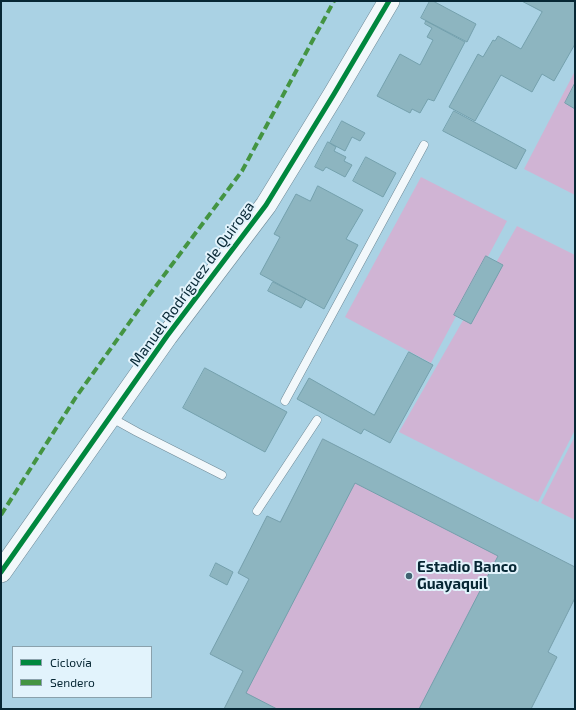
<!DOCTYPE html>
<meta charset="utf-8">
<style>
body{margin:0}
#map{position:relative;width:576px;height:710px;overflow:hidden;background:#aad2e4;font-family:"Exo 2",sans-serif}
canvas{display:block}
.frame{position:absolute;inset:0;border:2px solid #072734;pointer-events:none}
.legend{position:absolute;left:12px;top:646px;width:140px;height:52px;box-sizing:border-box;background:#e2f3fc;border:1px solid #8aa1ac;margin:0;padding:5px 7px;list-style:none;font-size:12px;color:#072734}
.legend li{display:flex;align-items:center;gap:8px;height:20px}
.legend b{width:20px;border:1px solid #8aa1ac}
</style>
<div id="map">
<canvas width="576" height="710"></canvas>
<div class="frame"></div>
<ul class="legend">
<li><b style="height:5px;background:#00873e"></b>Ciclovía</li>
<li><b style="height:5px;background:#449442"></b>Sendero</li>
</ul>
</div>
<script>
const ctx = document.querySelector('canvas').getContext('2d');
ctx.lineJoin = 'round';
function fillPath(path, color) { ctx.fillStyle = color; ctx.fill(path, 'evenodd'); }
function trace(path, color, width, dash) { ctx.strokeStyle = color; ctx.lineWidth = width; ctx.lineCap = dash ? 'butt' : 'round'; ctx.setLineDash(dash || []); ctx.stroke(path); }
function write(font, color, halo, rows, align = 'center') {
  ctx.font = font + ' "Exo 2",sans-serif'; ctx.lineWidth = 4; ctx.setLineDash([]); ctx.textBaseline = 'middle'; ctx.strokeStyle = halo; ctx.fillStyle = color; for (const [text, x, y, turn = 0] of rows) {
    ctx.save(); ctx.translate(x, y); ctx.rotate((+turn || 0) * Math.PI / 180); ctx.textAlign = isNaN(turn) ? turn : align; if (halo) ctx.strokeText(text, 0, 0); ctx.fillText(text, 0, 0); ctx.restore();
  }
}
const green = new Path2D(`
 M575,71V195L524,169Z
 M421,177L507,221L431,363L345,317Z
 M517,226L575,255V430L538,502L399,432Z
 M575,436V520L541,503Z
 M323,439L575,567V598L548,652L557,657L531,709H224L243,671L210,654L249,579L238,573L267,516L280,522Z`);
const building = new Path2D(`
 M430,1H433L476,24L467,42L421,18Z
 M522,1H575V44L554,81L542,74L532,92L501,75L475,121L449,107L478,54L483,57L493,40L495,41L498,36L521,49L542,12Z
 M426,21L465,42L434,101L428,99L420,113L412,109L410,113L377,96L400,54L420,65L433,40L427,37L432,28L425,24Z
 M575,83V109L565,103Z
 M454,111L526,150L516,169L443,131Z
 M342,121L365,133L360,141L352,137L345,151L330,143Z
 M328,142L336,147L334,151L346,157L344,161L352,165L345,177L326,167L323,171L315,167Z
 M366,157L396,173L383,197L353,181Z
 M318,186L363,210L346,239L358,245L324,309L260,274L280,237L274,234L296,194L310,201Z
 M486,256L503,265L471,324L454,315Z
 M273,282L306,299L301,308L268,291Z
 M409,352L433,365L390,443L364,429L361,434L297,399L309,378L374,415Z
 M205,368L287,412L265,452L183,408Z
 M323,439L575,567V598L548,652L557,657L531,709H419L498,556L355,483L246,693L277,709H224L243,671L210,654L249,579L238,573L267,516L280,522Z
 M216,563L233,572L227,585L210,576Z`);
const service = new Path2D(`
 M285,401L424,145
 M110,417L137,432L222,475
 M257,511L317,420`);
const tertiary = new Path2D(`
 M1,572L167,336L266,205L334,94L389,1`);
const quiet = new Path2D(`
 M1,515L76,397L147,298L242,171L334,1`);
const cycleway = new Path2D(`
 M1,572L167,336L266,205L334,94L389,1`);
const markers = [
 [409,576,4,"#406372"]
];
const streetNames = [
 ["Manuel Rodríguez de Quiroga",192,284,-54]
];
const poiNames = [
 ["Estadio Banco",417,567],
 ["Guayaquil",417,584]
];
fillPath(green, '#d0b4d4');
fillPath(building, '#8db5c0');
trace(building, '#74a0ac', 1);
trace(service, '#6e8996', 9);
trace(tertiary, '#6e8996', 22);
trace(service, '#f2f8fb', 8);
trace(tertiary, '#f2f8fb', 21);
trace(quiet, '#449442', 4, [8, 4]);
trace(cycleway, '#00873e', 5);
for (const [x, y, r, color] of markers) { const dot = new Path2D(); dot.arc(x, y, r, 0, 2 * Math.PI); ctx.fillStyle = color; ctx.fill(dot); trace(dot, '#e2f3fc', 1.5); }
write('15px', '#072734', '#e2f3fc', streetNames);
write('bold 15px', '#072734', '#e2f3fc', poiNames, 'left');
</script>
